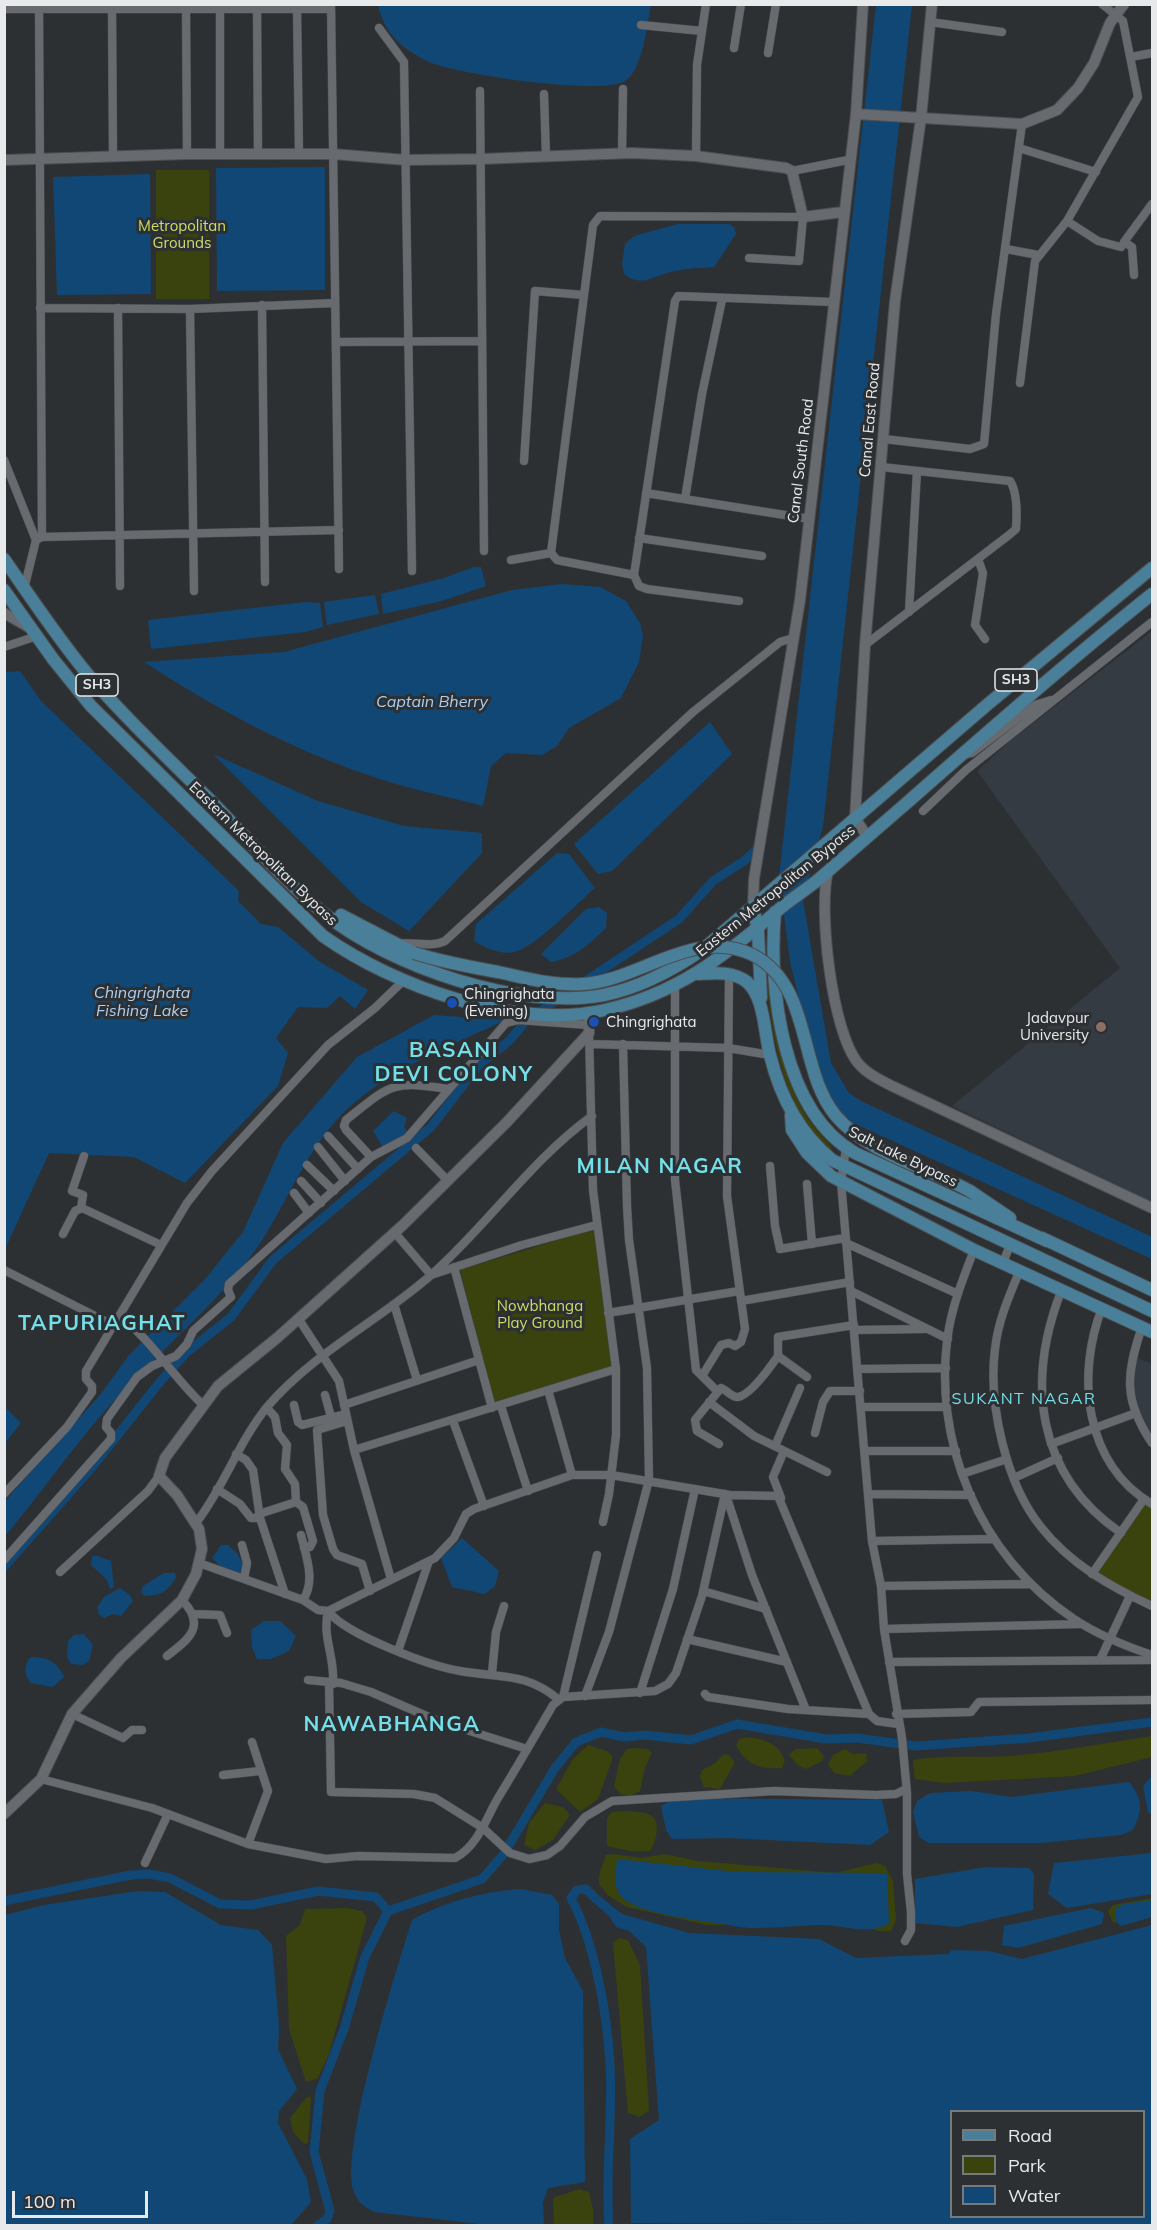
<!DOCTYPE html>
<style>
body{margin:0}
#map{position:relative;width:1157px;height:2230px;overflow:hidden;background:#2d3033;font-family:Mulish,sans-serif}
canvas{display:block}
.frame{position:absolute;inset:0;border:6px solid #e7e9eb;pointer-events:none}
.legend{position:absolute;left:950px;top:2110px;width:195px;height:108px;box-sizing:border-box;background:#2d3033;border:2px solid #777a7d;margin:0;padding:8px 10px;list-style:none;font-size:18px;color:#e7e9eb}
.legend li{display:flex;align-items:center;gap:12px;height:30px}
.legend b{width:30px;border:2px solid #777a7d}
.scale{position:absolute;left:12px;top:2191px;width:136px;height:27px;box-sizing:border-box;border:3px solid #e7e9eb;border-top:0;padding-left:8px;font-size:18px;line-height:21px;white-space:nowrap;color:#e7e9eb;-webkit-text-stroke:4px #2d3033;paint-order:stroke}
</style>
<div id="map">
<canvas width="1157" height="2230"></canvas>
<div class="frame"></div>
<ul class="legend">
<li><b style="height:8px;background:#497f99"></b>Road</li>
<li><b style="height:16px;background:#3a420d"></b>Park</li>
<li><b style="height:16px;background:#114775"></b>Water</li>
</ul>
<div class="scale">100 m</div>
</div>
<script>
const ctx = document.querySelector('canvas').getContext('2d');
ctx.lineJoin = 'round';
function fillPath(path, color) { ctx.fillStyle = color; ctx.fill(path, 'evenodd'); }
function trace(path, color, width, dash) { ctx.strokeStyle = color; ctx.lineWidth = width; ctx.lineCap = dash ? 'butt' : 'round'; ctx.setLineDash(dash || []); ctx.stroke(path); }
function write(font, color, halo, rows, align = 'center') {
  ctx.font = font + ' Mulish,sans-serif'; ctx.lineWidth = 6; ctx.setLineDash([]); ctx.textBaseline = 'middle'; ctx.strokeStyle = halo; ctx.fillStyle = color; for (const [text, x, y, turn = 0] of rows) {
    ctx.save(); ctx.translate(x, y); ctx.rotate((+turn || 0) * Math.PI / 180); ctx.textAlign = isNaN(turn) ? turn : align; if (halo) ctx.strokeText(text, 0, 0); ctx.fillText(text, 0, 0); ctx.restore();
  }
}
const built = new Path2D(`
 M1152,631V1202L952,1106L1120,968L977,771L1010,741Z
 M1135,1357L1152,1364V1436L1139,1410L1134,1388L1132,1373Z`);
const green = new Path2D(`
 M156,170H209V299H156Z
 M766,981H770C777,1023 780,1069 801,1107C809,1122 821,1135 832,1148L830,1150C782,1106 774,1042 766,981Z
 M594,1229L614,1365L495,1405L460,1270Z
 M1146,1503L1152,1507V1602L1097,1574Z
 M1152,1736V1757L1075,1776L945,1783L915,1779L913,1760C945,1754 977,1758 1010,1756C1058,1752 1105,1743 1152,1736Z
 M748,1737C766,1740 777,1742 785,1760L782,1768C762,1770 744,1764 736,1745L739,1739Z
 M588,1745L607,1751L613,1757L598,1799L580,1812L556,1789L573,1759Z
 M635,1748L647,1749L652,1753L645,1767L640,1791L630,1796L620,1794L614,1786L620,1759L627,1749Z
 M817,1748L824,1756L822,1761L806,1769L798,1765L789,1755L795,1749Z
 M845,1749L853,1754L866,1753L867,1761L850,1776L834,1773L828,1764L833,1755Z
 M724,1754L729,1755L735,1762L720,1789L704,1787L700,1777L702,1770L714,1764Z
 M545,1803L563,1807L570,1815L553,1840L535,1850L524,1845L529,1823Z
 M628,1811C634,1812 643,1812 648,1814C663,1819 656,1842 650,1851H630L607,1846V1818L612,1812Z
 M615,1854L641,1858L665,1854L698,1861L835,1873L876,1863L885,1866L893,1881L896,1920L891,1931H880L838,1923L707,1925L627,1907L609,1896L599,1884V1875L606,1855Z
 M1152,1898V1914L1113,1923L1108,1911L1113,1905Z
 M347,1908L362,1911L367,1918L329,2054L318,2078L306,2082L289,2029L286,1936L300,1925L305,1909Z
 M619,1938L628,1940L640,1965L649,2110L640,2117L628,2113L613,1943Z
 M311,2096L308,2143L304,2144L293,2132L290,2118L306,2098Z
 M579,2189L589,2192L593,2210V2225H554L553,2198Z`);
const water = new Path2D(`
 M378,5H651C647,24 643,70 625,81C601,96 454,74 427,61C400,47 385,34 378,5Z
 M876,5H912L823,826L803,900L831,1063L849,1093L861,1101L1152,1237V1259L853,1123L832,1102L812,1054L790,961L779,877Z
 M325,167V290L217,291L216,168Z
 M150,174L151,294L57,295L53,177Z
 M678,224H729L734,227L736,234L714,267C700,268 685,268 671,272C653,276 642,288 624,274L622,263L625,244L634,236Z
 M474,567H481L486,586L442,601L383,614L381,594L444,578Z
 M561,584L600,587L626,601L640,623L643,635L639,662L621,698L569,728L557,746L542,755L506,753L491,766L483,806C445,796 405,788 368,775C288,748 215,708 144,662L284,652L512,590Z
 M375,595L379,614L327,625L324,602Z
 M306,602L320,603L323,627L305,632L151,649L148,620Z
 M20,671L41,701L239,891L238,901L261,924L278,927L320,962L368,990L355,1009L340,996L327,1008L298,1007L276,1038L288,1053L278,1086L185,1183L134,1157L49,1153L5,1249L4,672Z
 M710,722L732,754L612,871L598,874L574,844Z
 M213,754L318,801L404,826L482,833V853L409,931L361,902Z
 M557,853L569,854L595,888C576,904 536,947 514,952C500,955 486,948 474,941L476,924Z
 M599,907L607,913L606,928C589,944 575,958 551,962L541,954L586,909Z
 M434,1015L505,1020C454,1045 397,1066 354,1103C303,1146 286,1213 245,1264C203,1317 149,1361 104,1412C69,1452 39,1496 5,1536V1501L100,1395L129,1355L206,1278L243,1232L283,1143L357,1057Z
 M394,1111L407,1118L404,1127L409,1134L382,1146L373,1131Z
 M5,1407L21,1423L5,1443Z
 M462,1538L499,1571L495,1586L485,1594L452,1587L441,1558Z
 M221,1545H228L237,1553L245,1568L239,1573L220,1566L212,1558Z
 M92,1556H98L111,1561L114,1587L110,1589L106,1579L91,1565Z
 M164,1573H175L176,1577C168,1592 161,1595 144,1596L141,1592L143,1586Z
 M120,1588L130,1595L133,1601L121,1616L113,1614L104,1618L99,1614L97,1608L104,1597Z
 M264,1621H280L296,1636L289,1651L271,1659H257L252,1647L251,1630Z
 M84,1634L93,1645L89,1661L83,1665L71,1664L67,1657L68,1641L74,1635Z
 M31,1657C47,1657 58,1662 64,1677L53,1687L31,1683C24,1675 23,1665 31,1657Z
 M1152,1776V1814L1148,1812L1143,1786Z
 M1129,1782C1143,1799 1143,1810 1133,1830L1121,1835L1041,1843H929L919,1837L913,1812L917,1801L930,1793L971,1791L1012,1797Z
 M676,1798L882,1800L889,1832L870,1845L727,1838L672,1839L666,1830L661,1806Z
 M1152,1853V1894L1067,1908L1048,1894L1054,1863Z
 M617,1859L737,1872L887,1873L889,1923C871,1936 843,1925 822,1925C799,1925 754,1931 734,1926C710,1921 634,1915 620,1895C613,1885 616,1871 617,1859Z
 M986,1867L1029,1868L1034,1874L1033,1910L956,1927L915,1923V1879Z
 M521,1889L552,1895L559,1904V1930L565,1958L583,1991L585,2182L548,2188L543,2203L544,2225H489L374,2212C363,2206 357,2202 353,2189C341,2145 396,1971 412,1920C443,1902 485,1891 521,1889Z
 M138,1891L165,1892L221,1925L258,1930L272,1945L279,2026L278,2049L297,2089L279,2111L278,2123L307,2179L311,2202L291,2225H5V1915L44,1905Z
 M597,1894L622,1914L689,1933L819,1939L856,1958L948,1954L952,1950L989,1951L1022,1959L1152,1925V2225L631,2223L630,2139L659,2120L646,1947L629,1931L616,1927L609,1916L588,1898ZM952,2112H1144V2216H952Z
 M1152,1900V1917L1121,1926L1115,1920L1116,1908L1124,1904Z
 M1091,1908L1104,1913L1102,1924L1018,1948L1002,1945L1004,1926Z`);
const canal = new Path2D(`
 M566,994L679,919L713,881L744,861L759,847
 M4,1567L94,1465L159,1383L186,1353L231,1317L273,1260L431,1127L478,1066L509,1041L525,1022L554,1002
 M593,1896L586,1889L577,1890L571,1898C595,1944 607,2012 610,2064C613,2117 605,2172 609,2226
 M4,1901L131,1875L149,1874L170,1878L220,1904L251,1905L318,1891L376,1897L388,1911L482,1879L503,1855L555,1768L576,1742L601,1732L624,1737L645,1735L691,1740L737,1724L826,1739L857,1738L916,1746L1029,1738L1152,1722
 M317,2226L327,2219L330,2211L314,2152L320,2091L344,2029L365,1957L388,1911`);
const street = new Path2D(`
 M39,4L42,537
 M257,4L258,154
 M331,4L339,569
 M186,6L187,154
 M297,6L299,154
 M112,7L113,156
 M4,9H331
 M930,22L1002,32
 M641,25L702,31
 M379,28L404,62L412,571
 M734,48L741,4
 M768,53L776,4
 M1131,57L1152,53
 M480,91L484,551
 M544,94L546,157
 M1019,148L1096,172
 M220,154V4
 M622,154L623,89
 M696,156L697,65L706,4
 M792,171L848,160
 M1067,221L1098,241L1121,247
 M1006,249L1038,255
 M1134,275L1132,247L1124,242L1152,204
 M262,305L265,582
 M40,308L190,309L335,303
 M118,308L120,586
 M190,309L194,591
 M336,342L482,341
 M1020,383L1035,261L1067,221L1138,97L1123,21L1102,4
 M884,439L970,449L984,444L996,314L1022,124
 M4,460L36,540L24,589
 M524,461L535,291L584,295
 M646,493L810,519
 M685,499L702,394L722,300
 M639,538L762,556
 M36,540L42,537L339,530
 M978,559L983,573L975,625L985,639
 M511,560L551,553
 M634,575L557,560L551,553L593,225L600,216L803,217L799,261L749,258
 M739,601L647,589L639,586L634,575L675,301L678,296L833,302
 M909,612L917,471
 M865,645L1009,535L1016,529C1017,515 1018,493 1010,481L881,467
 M4,647L37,636
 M967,754L972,753L1035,705L1051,700
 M923,811L966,770L1152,622
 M396,944C412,941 431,948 445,941L693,712L780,642L793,638
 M675,987V1180L696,1370L717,1391
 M589,1033L593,1190L616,1369V1435L609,1494L603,1522
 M590,1044L728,1048L770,1055
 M328,1136L358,1169
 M318,1147L345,1181
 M416,1148L448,1181
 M846,1148L841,1182L872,1541L881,1586L884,1629L902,1738L907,1793V1874L911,1912V1930L905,1941
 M371,1157L346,1130L344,1126L346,1120C390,1085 391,1080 448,1089
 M307,1165L334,1191
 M770,1166L775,1226L780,1249L845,1238
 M301,1181L321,1203
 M807,1184L812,1244
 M294,1193L309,1213
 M81,1208L83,1195L72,1191L84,1156
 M395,1233L431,1275L522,1245L596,1225
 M63,1234L75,1211L82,1208L161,1245
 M846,1243L958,1294
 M974,1250C964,1276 954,1301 949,1328C930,1440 980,1557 1074,1619C1098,1635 1125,1646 1152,1655
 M1003,1263L1010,1245
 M454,1267L492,1408
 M4,1270L113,1325
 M1020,1270C1009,1296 998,1321 995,1349C988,1404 1006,1484 1041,1527C1070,1564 1111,1587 1152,1606
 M1062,1289C1026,1380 1035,1474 1121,1533
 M851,1291L948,1339
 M741,1301L850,1282
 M394,1304L417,1380
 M1102,1308C1076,1375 1084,1464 1152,1504
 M608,1313L739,1291
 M120,1316C153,1342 173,1377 203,1405
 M298,1318L339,1381L354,1450L391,1579
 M1142,1327C1126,1374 1123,1400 1152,1443
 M854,1330L924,1329
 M858,1369L946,1368
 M702,1376L721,1345L729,1343L735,1346L741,1342L745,1329L727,1196L729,975
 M807,1377L778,1356V1337L854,1325
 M548,1390L572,1475
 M325,1395L331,1417
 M709,1402L754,1436L827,1472
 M294,1405L298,1422L302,1425L346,1414
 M344,1405L479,1360
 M501,1406L528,1491
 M862,1407H947
 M267,1408L275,1417L278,1433L287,1445L285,1469L295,1484L296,1502L303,1507L313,1541L310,1547L304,1548
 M347,1421L317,1430L323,1515L333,1549L337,1555L362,1564L370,1591
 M453,1421L484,1506
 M815,1433L823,1402L830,1391H860
 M719,1444L697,1431L695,1420L721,1388C727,1390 732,1398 738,1397C751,1395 771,1366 778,1356
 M1051,1444L1136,1413
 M775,1446L800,1388
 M354,1450L616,1369
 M866,1451H956
 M236,1454L246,1460L253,1470L260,1518L285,1594
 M962,1474L1007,1459
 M1014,1478L1058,1458
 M217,1489L240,1504L251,1518H260
 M4,1494L67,1427L92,1392V1386L86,1379V1371L187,1203L212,1171L328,1045L375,1008L402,982
 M868,1494L971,1495
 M726,1495L752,1575L806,1710
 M781,1498L773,1477L784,1451
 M259,1514L296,1502
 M196,1523C224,1487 238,1443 267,1407C312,1354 377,1322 430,1276C486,1227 531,1160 592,1116
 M301,1535C306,1556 316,1581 303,1600
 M872,1541L993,1539
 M242,1545L247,1563L244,1579
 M4,1560L111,1439V1433L106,1427L107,1419L137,1377L152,1366L176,1356L187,1344L193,1331L231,1297L228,1290L229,1284L371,1157L407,1138L506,1023L518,1020L589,1025
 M199,1563L303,1600L318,1610L328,1611L435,1558L454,1538L466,1514L474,1509L572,1475H611L730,1495L778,1496L869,1714
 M60,1572L148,1491L159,1476
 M1092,1574L1144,1499
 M881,1586L1031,1584
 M703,1591L766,1609
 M328,1611C346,1635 430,1666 460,1671C499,1678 527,1672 559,1700
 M328,1611C322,1639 335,1655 333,1684
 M193,1614L220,1615L227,1633
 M884,1629L1080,1624
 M687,1639L787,1662
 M398,1651L429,1561
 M167,1656C189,1639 207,1626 182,1600
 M1100,1660L1130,1596
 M889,1662L1152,1660
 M492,1673L496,1632L504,1606
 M308,1680L341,1683L371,1692L438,1721L527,1749
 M329,1683L331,1792L414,1794L435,1798L483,1828L510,1853L529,1859L547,1855L560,1846L585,1817L612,1801L774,1791L876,1795L896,1794L906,1789
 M640,1693L673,1589L695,1489
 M705,1694L708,1697L788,1709L869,1714L877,1721L898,1724
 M585,1696L609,1632L649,1480L647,1368L629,1240L627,1206L623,1044
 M563,1697L597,1555
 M72,1714L123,1738L132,1730H142
 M896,1714L971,1712L979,1702L1152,1700
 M223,1775L260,1771
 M41,1779L152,1808L248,1844L326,1859L358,1856L455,1858C478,1846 486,1818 498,1798C517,1767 535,1736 553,1705L563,1697L655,1691L668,1684L676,1673L702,1596L725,1494
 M248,1844L268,1791L252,1742
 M145,1863L168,1814`);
const secondary = new Path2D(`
 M856,114L1022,124L1057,110L1078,88L1094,63L1110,23L1124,4
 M4,160L187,154H333L406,160L481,159L632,153L696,156L786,168L792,171L803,217L843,212
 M4,613L32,629
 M867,836L855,818L865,645L895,301L921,118L932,4
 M828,871C818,910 832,1032 858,1063C866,1073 880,1080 892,1086L1152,1208
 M753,907L754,879L800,600L856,114L863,4
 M4,1814L41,1779L72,1714L121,1658L182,1600L196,1574L202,1549L199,1529L177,1495L159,1476L165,1458L218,1386L277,1338L403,1225L507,1122L589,1033L588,1013`);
const primary = new Path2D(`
 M4,559C32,599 58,639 90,677C126,719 167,757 207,797C246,836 283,881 326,915C392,967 520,1011 604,995C638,988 673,970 702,950L988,704L1152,568
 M4,590L53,659L91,706L323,936C395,987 517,1030 605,1010C676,994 722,958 776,912C789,900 805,891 819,879C847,855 874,831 902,807C984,735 1067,662 1152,594
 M753,907L758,930L761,998
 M775,912C768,988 782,1111 855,1153L1047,1241
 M341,915L414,953
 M698,974C714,973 733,971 747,982C765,998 764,1033 770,1055C780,1096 799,1133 832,1160L1152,1311
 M791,1115L792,1130L807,1153L831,1176L974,1250L1152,1332
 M970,1191L1010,1218
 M1042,1238L1152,1290`);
const primaryBridge = new Path2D(`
 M414,953C442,962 470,967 498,972C526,978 554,986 583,984C639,981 695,926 753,955C813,986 797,1069 836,1116C868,1154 927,1167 970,1191`);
const markers = [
 [452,1003,6,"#1a4fb4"],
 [594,1022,6,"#1a4fb4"],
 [1101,1027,6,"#8d6e63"]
];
const shields = [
 [1016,680,42],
 [97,685,42]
];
const shieldNames = [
 ["SH3",1016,680],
 ["SH3",97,685]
];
const parkNames = [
 ["Metropolitan",182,226],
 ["Grounds",182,243],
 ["Nowbhanga",540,1306],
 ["Play Ground",540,1323]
];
const streetNames = [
 ["Canal East Road",870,420,-85],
 ["Canal South Road",801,461,-83],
 ["Eastern Metropolitan Bypass",263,854,44],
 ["Eastern Metropolitan Bypass",776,891,-39],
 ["Salt Lake Bypass",903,1157,26]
];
const poiNames = [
 ["Chingrighata",464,994],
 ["(Evening)",464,1011],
 ["Jadavpur",1089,1018,"right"],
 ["University",1089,1035,"right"],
 ["Chingrighata",606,1022]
];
const waterNames = [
 ["Captain Bherry",432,702],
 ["Chingrighata",142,993],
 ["Fishing Lake",142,1011]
];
const neighbourhoodNames = [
 ["SUKANT NAGAR",1024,1399]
];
const districtNames = [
 ["BASANI",454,1051],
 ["DEVI COLONY",454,1075],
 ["MILAN NAGAR",660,1167],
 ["TAPURIAGHAT",102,1324],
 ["NAWABHANGA",392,1725]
];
fillPath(built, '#343b42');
fillPath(green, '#3a420d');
fillPath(water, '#114775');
trace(canal, '#114775', 9);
trace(street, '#4c4e51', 9);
trace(secondary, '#4c4e51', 12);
trace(primary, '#4c4e51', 14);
trace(street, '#676a6e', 8);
trace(secondary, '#676a6e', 10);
trace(primary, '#497f99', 12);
trace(primaryBridge, '#4c4e51', 14, []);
trace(primaryBridge, '#497f99', 12);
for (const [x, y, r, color] of markers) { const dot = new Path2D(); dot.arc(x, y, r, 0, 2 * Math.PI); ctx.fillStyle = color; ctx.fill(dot); trace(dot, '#2d3033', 2); }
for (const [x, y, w] of shields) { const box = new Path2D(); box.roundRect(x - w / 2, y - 11, w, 22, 4.5); ctx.fillStyle = '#2d3033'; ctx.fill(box); trace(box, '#e7e9eb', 1.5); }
write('bold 14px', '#e7e9eb', null, shieldNames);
write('15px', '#cbde64', '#2d3033', parkNames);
write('15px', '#e7e9eb', '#2d3033', streetNames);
write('15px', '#e7e9eb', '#2d3033', poiNames, 'left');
write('italic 16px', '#adcef0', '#2d3033', waterNames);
ctx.letterSpacing = '1.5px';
write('16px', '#74dfe8', '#2d3033', neighbourhoodNames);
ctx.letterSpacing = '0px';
ctx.letterSpacing = '1.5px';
write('bold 21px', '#74dfe8', '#2d3033', districtNames);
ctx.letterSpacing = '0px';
</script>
